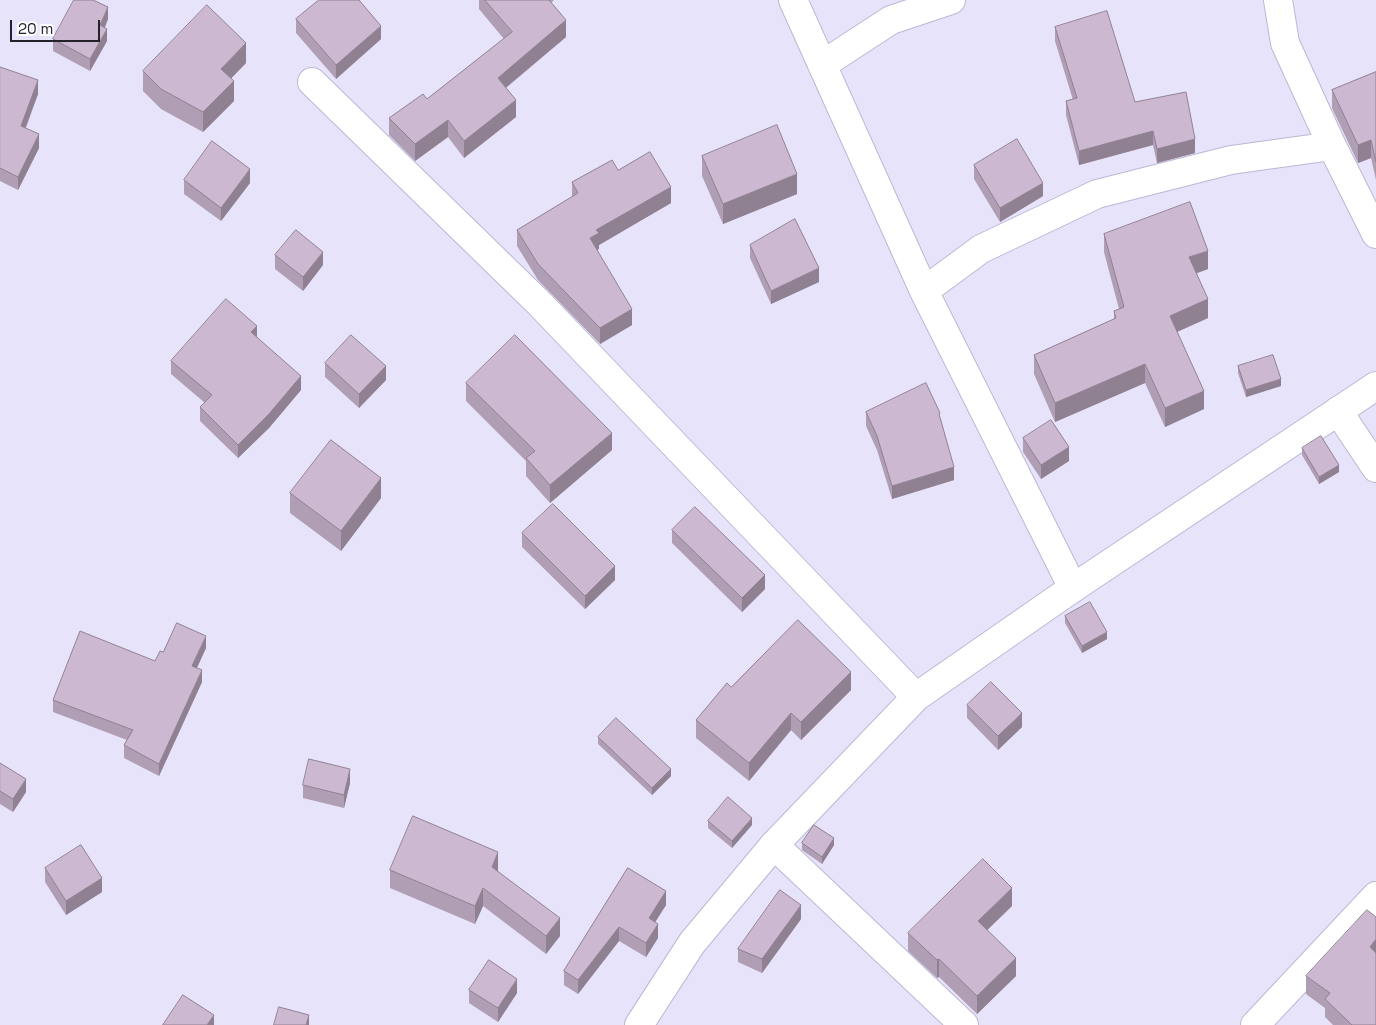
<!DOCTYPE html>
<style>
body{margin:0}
#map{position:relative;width:1376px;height:1025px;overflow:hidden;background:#e6e3fb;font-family:"Space Grotesk",sans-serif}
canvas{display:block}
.scale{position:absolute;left:10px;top:20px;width:90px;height:22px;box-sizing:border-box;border:2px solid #22212c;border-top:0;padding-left:6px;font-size:15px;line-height:18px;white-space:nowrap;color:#22212c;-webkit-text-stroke:4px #fff;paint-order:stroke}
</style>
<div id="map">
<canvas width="1376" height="1025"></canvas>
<div class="scale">20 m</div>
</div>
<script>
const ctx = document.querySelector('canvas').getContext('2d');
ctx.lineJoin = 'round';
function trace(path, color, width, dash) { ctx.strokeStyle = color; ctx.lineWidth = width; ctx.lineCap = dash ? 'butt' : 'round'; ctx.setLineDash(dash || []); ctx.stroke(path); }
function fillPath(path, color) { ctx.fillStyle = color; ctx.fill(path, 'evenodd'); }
const minor = new Path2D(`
 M793,0L924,291L1073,588
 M1278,0L1285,43L1332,146L1376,234
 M822,65L891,20L951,0
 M312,82L540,304L916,697
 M924,291L981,249L1097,194L1231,160L1332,146
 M1338,411L1376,468
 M774,845L964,1025
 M1255,1025L1376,896`);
const tertiary = new Path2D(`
 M639,1025L692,943L774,845L916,697L1073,588L1376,386`);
const wall = new Path2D(`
 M479,0H554L551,3L566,37L506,88L516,117L464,158L448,137L415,161L389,135V118L427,99L504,39L479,9Z
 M108,19L105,28L107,41L90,71L53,51V39Z
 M296,19L381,39L336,79L296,33Z
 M1055,27L1135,102L1195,153L1157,163L1153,145L1079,165L1066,115V101L1073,100L1055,41Z
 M246,63L231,78L234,101L203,132L161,109L143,91V71Z
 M0,67L38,94L26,128L39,148L18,190L0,181Z
 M1376,72V180L1371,158L1358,163L1332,108V90Z
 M702,156L797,194L723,224L702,176Z
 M974,165L1043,196L1000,222L974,179Z
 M618,170L671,203L599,245V249L597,250L632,325L600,344L538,280L517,246V230L572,197V182Z
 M184,180L250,183L221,221L184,194Z
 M1104,234L1208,269L1197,273L1208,318L1177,332L1204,409L1165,427L1145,383L1055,422L1034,374V355L1114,319V311L1119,309L1104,252Z
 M750,245L819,282L771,304L750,258Z
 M275,255L323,265L303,291L275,269Z
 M257,337L301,390L269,428L238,458L200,421V407L205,403L171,374V361Z
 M325,363L386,380L359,408L325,377Z
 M1238,366L1281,386L1246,397L1238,373Z
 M466,383L612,450L550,503L526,476V461L466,401Z
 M866,412L940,419L954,480L892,499L877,450L866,426Z
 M1023,438L1069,461L1041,479L1023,452Z
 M1302,448L1339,472L1319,484L1302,455Z
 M290,493L381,498L341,551L290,513Z
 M672,530L765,589L742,612L672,543Z
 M522,533L615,580L585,609L522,547Z
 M1065,616L1107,639L1082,653L1065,623Z
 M206,648L197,668L202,682L159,776L124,758V745L127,740L53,712V700L155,661L163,652Z
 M731,687L851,690L801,740L791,730L749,781L696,738V720Z
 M967,705L1022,727L998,750L967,718Z
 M598,737L671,776L652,795L598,744Z
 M0,763L26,792L13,812L0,804Z
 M350,783L344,808L303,798V785Z
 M708,821L752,825L732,848L708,828Z
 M802,843L834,845L822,864L802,850Z
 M45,868L102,892L66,915L45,882Z
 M628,868L666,905L655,922L658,938L646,957L619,941L578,994L564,985V971Z
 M390,870H498V871L560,936L546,954L483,906L475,924L390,888Z
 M1012,906L987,930L1016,976L977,1014L939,977L937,978L908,951V933Z
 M801,919L762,973L738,962V949Z
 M1306,976L1376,1025H1333L1325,1017V1008L1306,994Z
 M469,990L517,993L498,1022L469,1003Z`);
const shadedWall = new Path2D(`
 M108,7V19L100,37V25Z
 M566,20V37L498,94V78Z
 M381,26V39L336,79V65Z
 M107,29V41L90,71V59Z
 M246,43V63L221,89V69Z
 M38,80V94L21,139V126Z
 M234,81V101L203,132V112Z
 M516,100V117L464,158V141Z
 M448,120V137L415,161V144Z
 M1153,131V145L1079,165V151Z
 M39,134V148L18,190V177Z
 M1195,139V153L1157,163V149Z
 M1371,140V158L1358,163V145Z
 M250,169V183L221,221V208Z
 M797,174V194L723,224V204Z
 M1043,183V196L1000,222V208Z
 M671,187V203L599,245V249L590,254V238L596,230Z
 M1208,251V269L1189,276V257Z
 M323,252V265L303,291V277Z
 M819,268V282L771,304V291Z
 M1208,299V318L1170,335V316Z
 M632,309V325L600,344V328Z
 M257,326V339L251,332Z
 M1145,364V383L1055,422V403Z
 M386,366V380L359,408V394Z
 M301,376V390L269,428L238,458V445Z
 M1281,379V386L1246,397V390Z
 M1204,391V409L1165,427V408Z
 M612,433V450L550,503V485Z
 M1069,447V461L1041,479V465Z
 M1339,465V472L1319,484V477Z
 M954,467V480L892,499V486Z
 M381,478V498L341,551V531Z
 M615,566V580L585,609V596Z
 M765,575V589L742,612V598Z
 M1107,632V639L1082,653V646Z
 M206,636V648L192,678V666Z
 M202,670V682L159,776V764Z
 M851,672V690L801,740V722Z
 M791,713V730L749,781V763Z
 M1022,713V727L998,750V736Z
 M350,769V783L344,808V795Z
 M671,769V776L652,795V788Z
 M26,779V792L13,812V799Z
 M752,818V825L732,848V841Z
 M834,838V845L822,864V857Z
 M498,852V870L492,885V867Z
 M102,878V892L66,915V901Z
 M483,888V906L475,924V906Z
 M1012,888V906L978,939V921Z
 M666,891V905L649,932V918Z
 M801,905V919L762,973V959Z
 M560,918V936L546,954V936Z
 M658,924V938L646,957V943Z
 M619,927V941L578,994V980Z
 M1376,939V957L1370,947Z
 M1016,958V976L977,1014V996Z
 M939,959V977L937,978V960Z
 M517,979V993L498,1022V1008Z
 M214,1015V1025H207Z
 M309,1015V1025H306Z`);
const building = new Path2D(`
 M74,0H93L108,7L100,25L107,29L90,59L53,39Z
 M319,0H359L381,26L336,65L296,19Z
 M485,0H549L566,20L498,78L516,100L464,141L448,120L415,144L389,118L423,94L427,99L512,32Z
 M207,5L246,43L221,69L234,81L203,112L161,89L143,71Z
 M1107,11L1135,102L1186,92L1195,139L1157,149L1153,131L1079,151L1066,101L1077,98L1055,27Z
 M0,67L38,80L21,126L39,134L18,177L0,168Z
 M1376,72V162L1371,140L1358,145L1332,90Z
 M777,125L797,174L723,204L702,156Z
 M1017,139L1043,183L1000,208L974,165Z
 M212,141L250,169L221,208L184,180Z
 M650,152L671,187L596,230L599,233L590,238L632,309L600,328L538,264L517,230L578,193L572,182L612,160L618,170Z
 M1190,202L1208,251L1189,257L1208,299L1170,316L1204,391L1165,408L1145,364L1055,403L1034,355L1116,318L1114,311L1124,307L1104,234Z
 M795,219L819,268L771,291L750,245Z
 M296,230L323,252L303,277L275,255Z
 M226,299L257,326L251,332L301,376L269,414L238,445L200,407L212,395L171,361Z
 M351,335L386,366L359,394L325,363Z
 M515,335L612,433L550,485L526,458L535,451L466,383Z
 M1273,355L1281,379L1246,390L1238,366Z
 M926,383L940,413L939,414L954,467L892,486L877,436L866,412Z
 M1051,420L1069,447L1041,465L1023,438Z
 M1321,436L1339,465L1319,477L1302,448Z
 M331,440L381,478L341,531L290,493Z
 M553,504L615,566L585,596L522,533Z
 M695,507L765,575L742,598L672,530Z
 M1090,602L1107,632L1082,646L1065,616Z
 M798,620L851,672L801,722L791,713L749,763L696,720L727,683L731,687Z
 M177,623L206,636L192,666L202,670L159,764L124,745L133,730L53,700L80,631L155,661L160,651L163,652Z
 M991,682L1022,713L998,736L967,705Z
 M616,718L671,769L652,788L598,737Z
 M309,759L350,769L344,795L303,785Z
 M0,763L26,779L13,799L0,791Z
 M728,797L752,818L732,841L708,821Z
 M413,816L498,852L492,867L560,918L546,936L483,888L475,906L390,870Z
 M814,825L834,838L822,857L802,843Z
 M81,845L102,878L66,901L45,868Z
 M983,859L1012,888L978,921L1016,958L977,996L939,959L937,960L908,933Z
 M628,868L666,891L649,918L658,924L646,943L619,927L578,980L564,971Z
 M780,890L801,905L762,959L738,949Z
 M1367,910L1376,917V939L1370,947L1376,953V1025H1352L1325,999L1330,993L1306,976Z
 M489,960L517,979L498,1008L469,990Z
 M183,995L214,1015L207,1025H163Z
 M279,1007L309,1015L306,1025H274Z`);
trace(minor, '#bbb8d5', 30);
trace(tertiary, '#bbb8d5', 30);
trace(minor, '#fff', 28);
trace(tertiary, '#fff', 28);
fillPath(wall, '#b09eb4');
fillPath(shadedWall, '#908192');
fillPath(building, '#cdb8d1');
trace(building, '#908192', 1);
</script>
